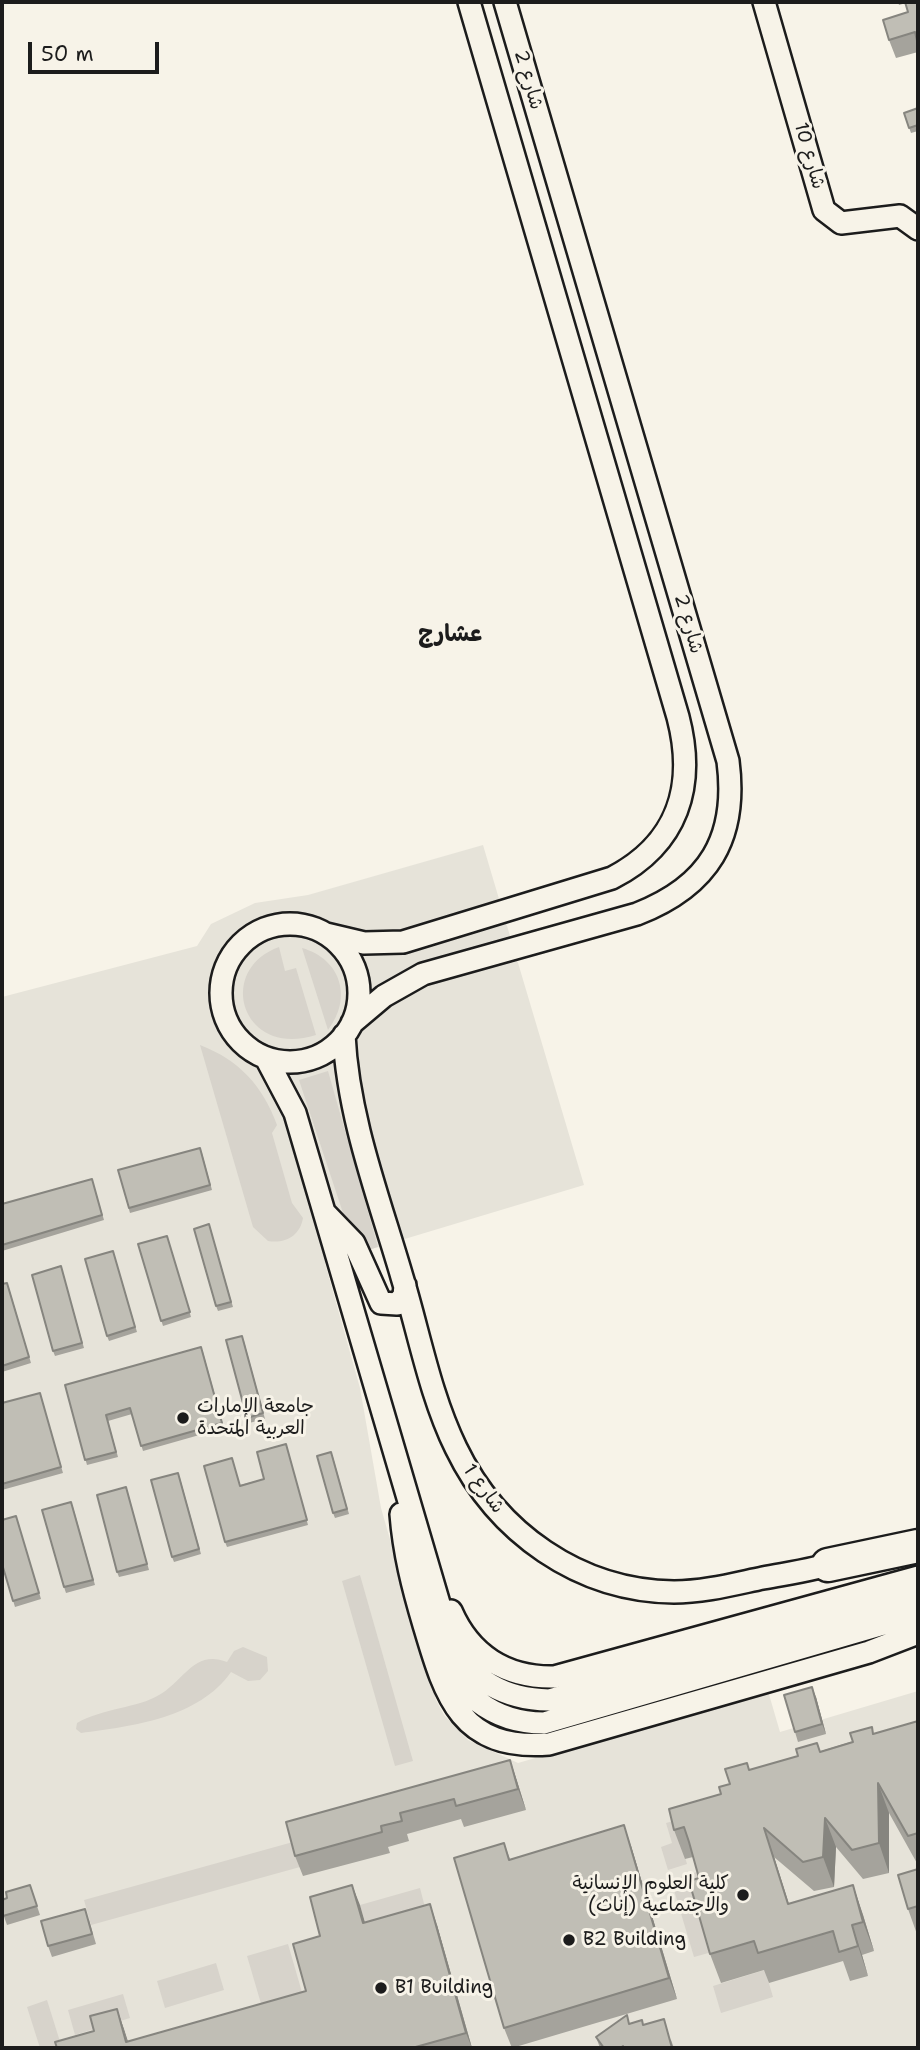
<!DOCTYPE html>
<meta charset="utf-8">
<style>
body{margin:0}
#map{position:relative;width:920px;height:2050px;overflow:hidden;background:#f7f3e8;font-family:"Shantell Sans",sans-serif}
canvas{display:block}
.frame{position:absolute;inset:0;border:4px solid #1c1c1c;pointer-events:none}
.scale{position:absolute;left:28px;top:42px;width:131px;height:32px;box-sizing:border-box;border:4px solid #1c1c1c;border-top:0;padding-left:9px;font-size:21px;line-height:24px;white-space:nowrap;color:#1c1c1c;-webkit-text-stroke:5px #f7f3e8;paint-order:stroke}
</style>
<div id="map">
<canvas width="920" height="2050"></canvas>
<div class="frame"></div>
<div class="scale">50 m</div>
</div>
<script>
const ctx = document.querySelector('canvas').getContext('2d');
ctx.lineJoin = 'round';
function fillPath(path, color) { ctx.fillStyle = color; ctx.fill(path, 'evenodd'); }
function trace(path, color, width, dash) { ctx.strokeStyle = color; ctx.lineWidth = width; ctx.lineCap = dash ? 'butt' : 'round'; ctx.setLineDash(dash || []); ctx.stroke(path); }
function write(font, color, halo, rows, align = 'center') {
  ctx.font = font + ' "Shantell Sans","Playpen Sans Arabic",sans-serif'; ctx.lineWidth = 6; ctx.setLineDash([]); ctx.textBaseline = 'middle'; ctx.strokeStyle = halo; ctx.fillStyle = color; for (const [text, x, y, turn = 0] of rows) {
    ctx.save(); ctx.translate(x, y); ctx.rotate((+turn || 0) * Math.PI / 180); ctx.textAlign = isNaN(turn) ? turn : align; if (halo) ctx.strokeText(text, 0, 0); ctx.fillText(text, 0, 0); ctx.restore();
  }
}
const built = new Path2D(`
 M483,845L584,1185L325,1263L360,1388L381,1508L436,1700L444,1715L468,1740L518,1763L768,1691L780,1732L918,1691V2048H2V997L197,946L211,924L255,903L308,895Z`);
const green = new Path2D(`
 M279,947L285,971L296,968L316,1035C242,1059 215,970 279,947Z
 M302,948C341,959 353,998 328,1030Z
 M200,1045C239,1060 263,1086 277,1125L272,1133L292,1203L303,1218C300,1236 285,1244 268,1241L253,1227Z
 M328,1071L378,1247L368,1250C363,1233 351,1228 343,1213L299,1080Z
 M360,1575L413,1761L395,1766L342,1581Z
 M243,1647L267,1657L268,1671L260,1680L248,1681L231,1672C199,1718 133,1726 81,1733L76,1729L77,1723C103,1708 138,1708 159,1695C184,1681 194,1649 227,1662L234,1651Z
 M709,1811L679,1838L687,1864L668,1870L661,1847L672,1843L666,1823Z
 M293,1842L300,1867L91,1925L84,1900Z
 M700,1871L712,1952L694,1957L671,1880Z
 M420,1888L430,1927L371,1944L360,1905Z
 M288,1944L308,2013L267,2024L247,1956Z
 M216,1963L224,1990L165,2008L157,1981Z
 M765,1970L773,1997L721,2013L713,1986Z
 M123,1994L130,2018L75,2035L68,2010Z
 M47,2000L62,2048H40L27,2007Z`);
const minor = new Path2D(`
 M764,2L824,210L841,223L900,216L918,229
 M221 993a69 69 0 1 1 138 0a69 69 0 1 1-138 0Z
 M326,934L364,943L403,942L612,878C678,844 696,786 678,717L469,2
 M352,1023L384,996L423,974L637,914C709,886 738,838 728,761L505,2
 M344,1035C348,1118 379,1198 402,1277C419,1333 430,1395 456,1448C497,1533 579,1591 674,1592C704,1592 734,1584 763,1578C789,1573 815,1570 840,1561
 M266,1058L295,1113L450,1641C472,1681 504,1699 549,1700L918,1597
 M325,1213L354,1243L381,1303L397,1304L404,1296L405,1285
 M401,1514C404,1553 413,1588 424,1625C445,1696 460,1751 549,1744L869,1652L918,1633
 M451,1611C470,1655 506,1678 554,1677L918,1577
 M440,1643C453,1692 493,1723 544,1723L918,1614`);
const highway = new Path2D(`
 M828,1565L918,1546`);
const wall = new Path2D(`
 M898,2H918V52L896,58L889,40L908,12L906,3L899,5Z
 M918,108V131L911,133L904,113Z
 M202,1153L212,1190L130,1213L118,1170Z
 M92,1179L104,1220L2,1251V1204Z
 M211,1230L233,1307L218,1311L216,1306Z
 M167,1236L191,1317L163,1326L138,1244Z
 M113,1251L137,1332L109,1341L107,1336Z
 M61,1266L84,1348L55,1356L53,1351Z
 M2,1284L9,1288L31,1363L2,1372Z
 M244,1341L265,1419L249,1423L247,1418Z
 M203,1352L224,1428L143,1451L132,1414L108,1421L118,1457L87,1465L65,1385Z
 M41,1398L63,1473L2,1490V1403Z
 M286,1444L308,1525L227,1547L225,1542L240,1485L264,1479Z
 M333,1457L349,1514L335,1518L333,1513Z
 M180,1478L201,1554L174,1562L172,1557Z
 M128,1493L149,1570L119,1577L117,1572Z
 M73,1507L95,1585L66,1593L64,1587Z
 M16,1516L41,1599L15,1607L2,1564Z
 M816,1697L826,1734L798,1742L795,1732Z
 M918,1721V1865L889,1813V1873L863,1879L836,1847L834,1887L814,1891L774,1857L789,1904L853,1885L863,1915L874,1951L862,1955L868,1976L850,1981L843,1961L769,1983L764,1970L721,1983L710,1954L699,1878L693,1857L685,1859L674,1830L721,1794L730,1784L749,1770L798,1756L821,1751Z
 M510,1760L517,1781L526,1810L464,1827L461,1819L407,1834L409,1841L388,1847L390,1853L303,1876L295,1856Z
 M504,1843L510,1859L631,1846L677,1999L512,2048L504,2028Z
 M918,1869V1937L908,1909Z
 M30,1885L40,1915L7,1925L2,1911Z
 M352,1885L365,1923L437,1925L472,2048H57L94,2031L117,2009L128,2042L306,1991L320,1936Z
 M89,1920L96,1944L52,1957L48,1946Z
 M630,2024L643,2025L671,2040L674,2048H600L596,2037Z`);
const shadedWall = new Path2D(`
 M812,1687L816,1697L826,1734L822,1724Z
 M510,1760L517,1781L526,1810L518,1789Z
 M878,1783L889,1813V1873L879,1843Z
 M825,1818L836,1847L834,1887L823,1857Z
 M624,1825L631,1846L677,1999L669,1978Z
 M764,1828L774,1857L798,1934L788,1904Z
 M352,1885L360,1905L371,1944L363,1923Z
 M853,1885L863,1915L874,1951L863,1922Z
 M430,1904L437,1925L472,2048L466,2033Z
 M852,1925L862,1955L868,1976L858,1946Z
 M117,2009L124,2029L130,2048H129Z`);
const building = new Path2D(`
 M905,2H918V45L915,32L889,40L883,20L908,12Z
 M918,108V125L909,128L904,113Z
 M200,1148L210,1185L129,1208L118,1170Z
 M92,1179L102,1215L2,1245V1204Z
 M209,1224L231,1302L216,1306L194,1229Z
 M167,1236L190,1312L161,1321L138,1244Z
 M113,1251L135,1327L107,1336L85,1259Z
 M61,1266L82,1343L53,1351L32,1275Z
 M7,1283L29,1357L2,1366V1284Z
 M242,1336L263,1413L247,1418L226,1340Z
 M201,1347L222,1423L141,1446L130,1408L106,1415L116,1452L85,1460L65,1385Z
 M40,1393L61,1467L2,1484V1403Z
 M286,1444L307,1520L225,1542L204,1466L232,1458L240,1486L264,1479L257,1452Z
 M331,1452L347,1509L333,1513L317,1456Z
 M178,1473L199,1549L172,1557L151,1480Z
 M126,1487L147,1564L117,1572L97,1495Z
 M71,1502L93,1580L64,1587L42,1510Z
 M16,1516L39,1593L13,1601L2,1564V1520Z
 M812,1687L822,1724L795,1732L784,1695Z
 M918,1721V1833L908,1836L878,1783L879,1843L852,1850L825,1818L823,1857L803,1862L764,1828L788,1904L853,1885L863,1922L852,1925L858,1946L839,1952L833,1931L758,1953L754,1941L710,1954L689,1881L699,1878L689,1842L684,1827L674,1830L669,1809L721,1794L719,1787L730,1784L725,1769L747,1763L749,1770L798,1756L796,1749L817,1743L820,1752L853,1742L850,1733L872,1727L873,1734Z
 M510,1760L518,1789L456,1806L454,1799L400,1813L402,1821L381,1826L382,1832L295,1856L286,1822Z
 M624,1825L669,1978L504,2028L454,1858L504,1843L509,1860Z
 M918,1869V1906L908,1909L898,1875Z
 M30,1885L37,1906L3,1916L2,1911V1900L7,1898L6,1892Z
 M352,1885L363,1923L430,1904L466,2033L412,2048H57L55,2042L94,2031L90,2016L117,2009L126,2042L306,1991L293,1944L320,1936L310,1897Z
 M85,1909L92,1934L48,1946L41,1921Z
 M627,2015L629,2024L642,2020L643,2025L664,2019L672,2048H623V2046L620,2048H604L596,2037Z`);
const markers = [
 [183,1418,7,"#1c1c1c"],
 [743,1895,7,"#1c1c1c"],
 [569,1940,7,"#1c1c1c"],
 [381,1988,7,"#1c1c1c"]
];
const streetNames = [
 ["شارع 2",528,80,74],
 ["شارع 10",809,156,74],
 ["شارع 2",688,624,74],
 ["شارع 1",483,1489,54]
];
const poiNames = [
 ["جامعة الإمارات",197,1407],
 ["العربية المتحدة",197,1429],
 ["كلية العلوم الإنسانية",729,1884,"right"],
 ["والاجتماعية (إناث)",729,1906,"right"],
 ["B2 Building",583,1940],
 ["B1 Building",395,1988]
];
const quarterNames = [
 ["عشارج",450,635]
];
fillPath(built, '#e6e3d9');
fillPath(green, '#d7d3cb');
trace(minor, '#1c1c1c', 26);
trace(highway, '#1c1c1c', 37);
trace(minor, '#f7f3e8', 21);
trace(highway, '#f7f3e8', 32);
fillPath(wall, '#a5a39c');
fillPath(shadedWall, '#86857f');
fillPath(building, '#c0beb5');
trace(building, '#86857f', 2);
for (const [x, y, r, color] of markers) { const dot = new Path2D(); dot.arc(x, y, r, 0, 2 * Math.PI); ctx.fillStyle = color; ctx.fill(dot); trace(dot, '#f7f3e8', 2.5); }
write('19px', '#1c1c1c', '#f7f3e8', streetNames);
write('19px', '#1c1c1c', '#f7f3e8', poiNames, 'left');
write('bold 23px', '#1c1c1c', '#f7f3e8', quarterNames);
</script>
